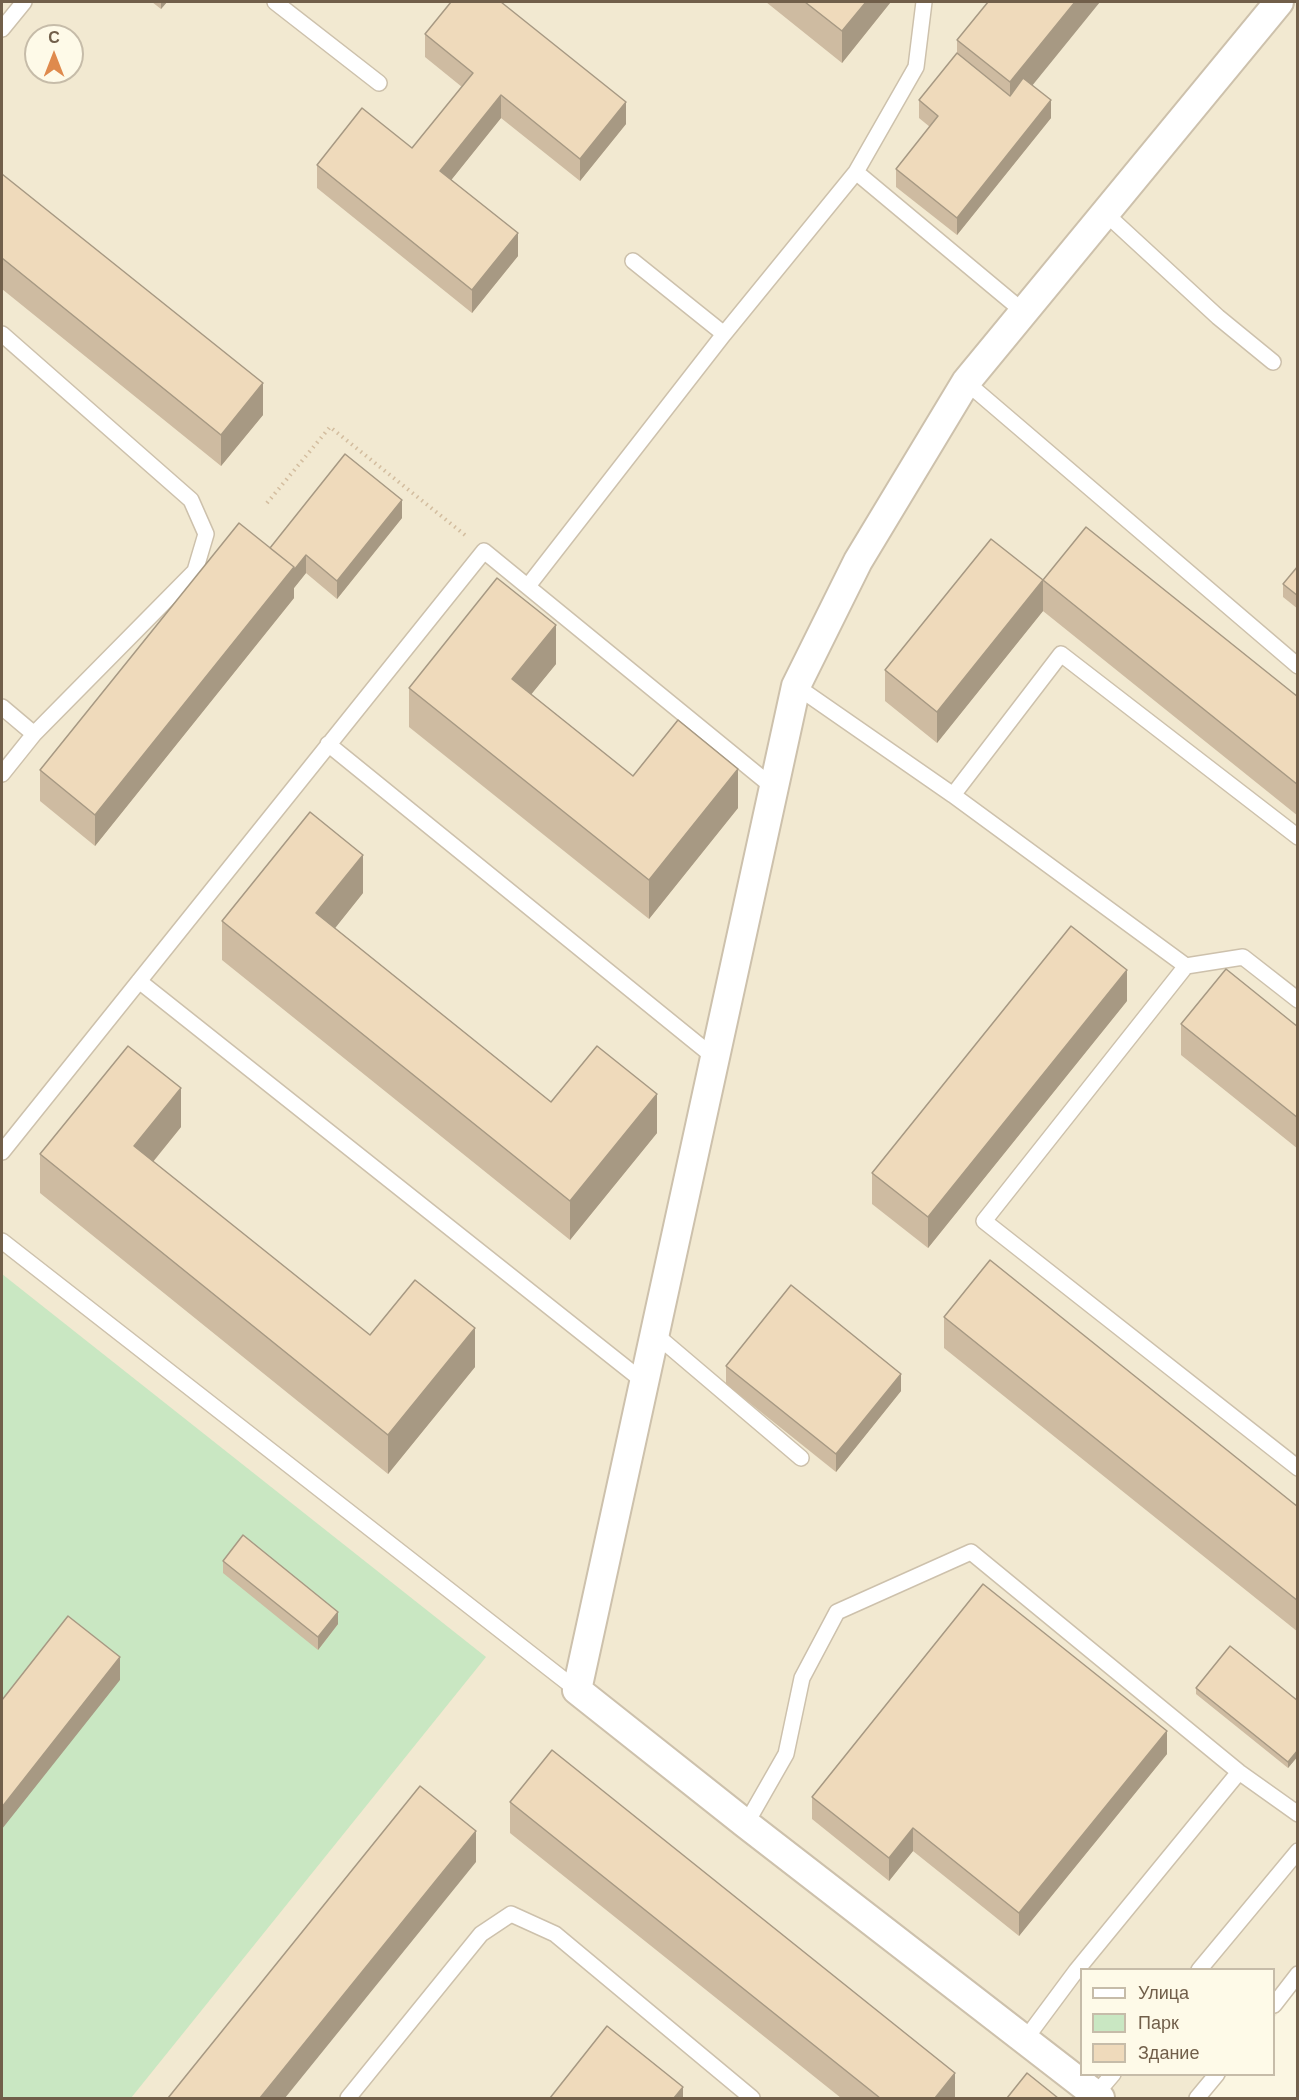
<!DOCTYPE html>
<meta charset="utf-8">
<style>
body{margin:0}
#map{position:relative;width:1299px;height:2100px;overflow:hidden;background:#fbf6e2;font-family:Helvetica,sans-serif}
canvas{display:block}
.frame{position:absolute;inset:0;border:3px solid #715f4a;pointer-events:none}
.legend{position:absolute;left:1080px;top:1968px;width:195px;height:108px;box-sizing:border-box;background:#fefae8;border:2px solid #c6bca9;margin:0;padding:8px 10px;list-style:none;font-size:18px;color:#715f4a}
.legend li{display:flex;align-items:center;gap:12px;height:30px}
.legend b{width:30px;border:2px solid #c6bca9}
.north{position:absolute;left:24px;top:24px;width:60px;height:60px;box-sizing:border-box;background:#fefae8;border:2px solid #c6bca9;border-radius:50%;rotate:0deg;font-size:16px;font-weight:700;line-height:24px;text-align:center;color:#715f4a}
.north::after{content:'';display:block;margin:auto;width:21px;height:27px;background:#df8a4d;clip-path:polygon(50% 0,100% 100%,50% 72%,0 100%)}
</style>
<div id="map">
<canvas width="1299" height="2100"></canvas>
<div class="frame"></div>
<ul class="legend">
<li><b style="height:8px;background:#fff"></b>Улица</li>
<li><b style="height:16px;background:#c9e7c2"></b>Парк</li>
<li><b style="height:16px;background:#efdabb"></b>Здание</li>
</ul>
<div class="north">С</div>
</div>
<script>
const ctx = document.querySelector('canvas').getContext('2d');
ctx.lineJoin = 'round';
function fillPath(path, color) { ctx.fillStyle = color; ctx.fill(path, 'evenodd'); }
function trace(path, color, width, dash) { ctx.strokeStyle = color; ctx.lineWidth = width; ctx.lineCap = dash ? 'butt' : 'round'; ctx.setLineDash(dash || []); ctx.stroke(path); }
const residential = new Path2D(`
 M2,2H1297V1989L1274,2018V1970H1082V2074L1227,2075L1207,2098H2ZM36,36H72V72H36Z`);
const green = new Path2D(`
 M2,1274L486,1657L131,2098H2Z`);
const path = new Path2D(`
 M267,503L330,427L465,535`);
const service = new Path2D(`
 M275,2L379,83
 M2,29L24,2
 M856,172L1025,313
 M1105,213L1218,317L1273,362
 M633,261L724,334
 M2,334L191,500L206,534L195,571L34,734L2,774
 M966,382L1298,666
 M528,586L724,334L856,172L916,67L924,2
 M796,686L953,795L1186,966L1243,957L1298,1000
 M2,707L34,734
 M328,744L715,1058
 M953,795L1061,654L1298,837
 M1186,966L984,1221L1298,1468
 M139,981L644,1382
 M2,1152L484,551L774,788
 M2,1241L577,1690
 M655,1334L801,1458
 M746,1824L786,1754L802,1678L837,1612L971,1552L1239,1772L1298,1814
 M1199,1970L1298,1851
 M1274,2005L1298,1974
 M1024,2041L1076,1971L1239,1772
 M1095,2095L1113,2074
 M348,2098L481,1934L511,1914L555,1934L752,2098
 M1197,2098L1217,2074`);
const minor = new Path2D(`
 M1100,2098L746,1824L577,1690L796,686L858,561L966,382L1279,2`);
const wall = new Path2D(`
 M152,2H167L161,9Z
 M766,2H890V3L842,63Z
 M425,34L626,124L580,181L501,118L451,180L518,256L472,313L317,188V165L412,148L462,87L425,57Z
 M957,40L1032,86L1051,118L957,235L896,187V169L930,127L919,118V100L957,53Z
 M2,174L263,415L221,466L2,289Z
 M402,518L337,599L306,573L294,588V598L95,846L40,801V770L270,548Z
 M1298,566V609L1283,597V584Z
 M1043,580L1298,697V816L1043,611L937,743L885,701V670Z
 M556,664L531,694L633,776L738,808L649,919L409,727V688Z
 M363,893L335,928L551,1102L657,1133L570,1240L222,960V921Z
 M1127,1001L928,1248L872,1204V1173Z
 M1181,1024L1298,1027V1149L1181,1055Z
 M181,1127L153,1162L370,1335L475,1367L388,1474L40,1193V1154Z
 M944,1317L1298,1507V1632L944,1348Z
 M726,1366L901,1391L836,1472L726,1384Z
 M223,1561L338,1624L318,1650L223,1573Z
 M1196,1688L1298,1701V1756L1288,1768L1196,1694Z
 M1167,1754L1019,1936L913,1851L889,1881L812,1819V1797Z
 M510,1802L955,2098H841L510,1833Z`);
const shadedWall = new Path2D(`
 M161,2H167L161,9Z
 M866,2H890V3L842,63V31Z
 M1075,2H1100L1010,113V82Z
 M501,95V118L440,194V171Z
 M1051,100V118L957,235V218Z
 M626,102V124L580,181V159Z
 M518,233V256L472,313V290Z
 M263,383V415L221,466V435Z
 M402,500V518L337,599V581Z
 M306,555V573L294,588V598L95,846V815L294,567Z
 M1043,580V611L937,743V712Z
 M556,625V664L512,718V679Z
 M738,769V808L649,919V880Z
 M363,855V893L316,952V913Z
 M1127,970V1001L928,1248V1217Z
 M181,1088V1127L134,1185V1146Z
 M657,1094V1133L570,1240V1201Z
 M475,1328V1367L388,1474V1435Z
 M901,1374V1391L836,1472V1454Z
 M338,1612V1624L318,1650V1637Z
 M120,1657V1680L2,1829V1807Z
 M1167,1731V1754L1019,1936V1913Z
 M1298,1750V1756L1288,1768V1762Z
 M913,1828V1851L889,1881V1858Z
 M476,1831V1862L285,2098H260Z
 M955,2073V2098H935Z
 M683,2087V2098H674Z`);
const building = new Path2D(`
 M451,2H501L626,102L580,159L501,95L440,171L518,233L472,290L317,165L362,108L412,148L473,73L425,34Z
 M805,2H866L842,31Z
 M988,2H1075L1010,82L957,40Z
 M957,53L1010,96L1023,78L1051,100L957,218L896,169L938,116L919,100Z
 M2,174L263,383L221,435L2,258Z
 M345,454L402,500L337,581L306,555L294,570V567L270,548Z
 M239,523L294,567L95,815L40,770Z
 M1086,527L1298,697V785L1043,580L937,712L885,670L991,539L1043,580Z
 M1298,566V596L1283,584Z
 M497,578L556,625L512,679L633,776L678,720L738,769L649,880L409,688Z
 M310,812L363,855L316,913L551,1102L597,1046L657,1094L570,1201L222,921Z
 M1071,926L1127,970L928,1217L872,1173Z
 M1226,969L1298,1027V1118L1181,1024Z
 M128,1046L181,1088L134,1146L370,1335L415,1280L475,1328L388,1435L40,1154Z
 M990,1260L1298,1507V1601L944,1317Z
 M791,1285L901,1374L836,1454L726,1366Z
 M243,1535L338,1612L318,1637L223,1561Z
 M983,1584L1167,1731L1019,1913L913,1828L889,1858L812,1797Z
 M68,1616L120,1657L2,1807V1700Z
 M1230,1646L1298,1701V1750L1288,1762L1196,1688Z
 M552,1750L955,2073L935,2098H880L510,1802Z
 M420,1786L476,1831L260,2098H168Z
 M607,2026L683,2087L674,2098H550Z
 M1027,2073L1058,2098H1007Z`);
fillPath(residential, '#f2e9d1');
fillPath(green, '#c9e7c2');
trace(service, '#cdc1ac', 18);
trace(minor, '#cdc1ac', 32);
trace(path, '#d3bd9f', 4, [1.5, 4.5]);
trace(service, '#fff', 15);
trace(minor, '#fff', 28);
fillPath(wall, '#cebba1');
fillPath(shadedWall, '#a79983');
fillPath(building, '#efdabb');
trace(building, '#a79983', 1.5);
</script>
